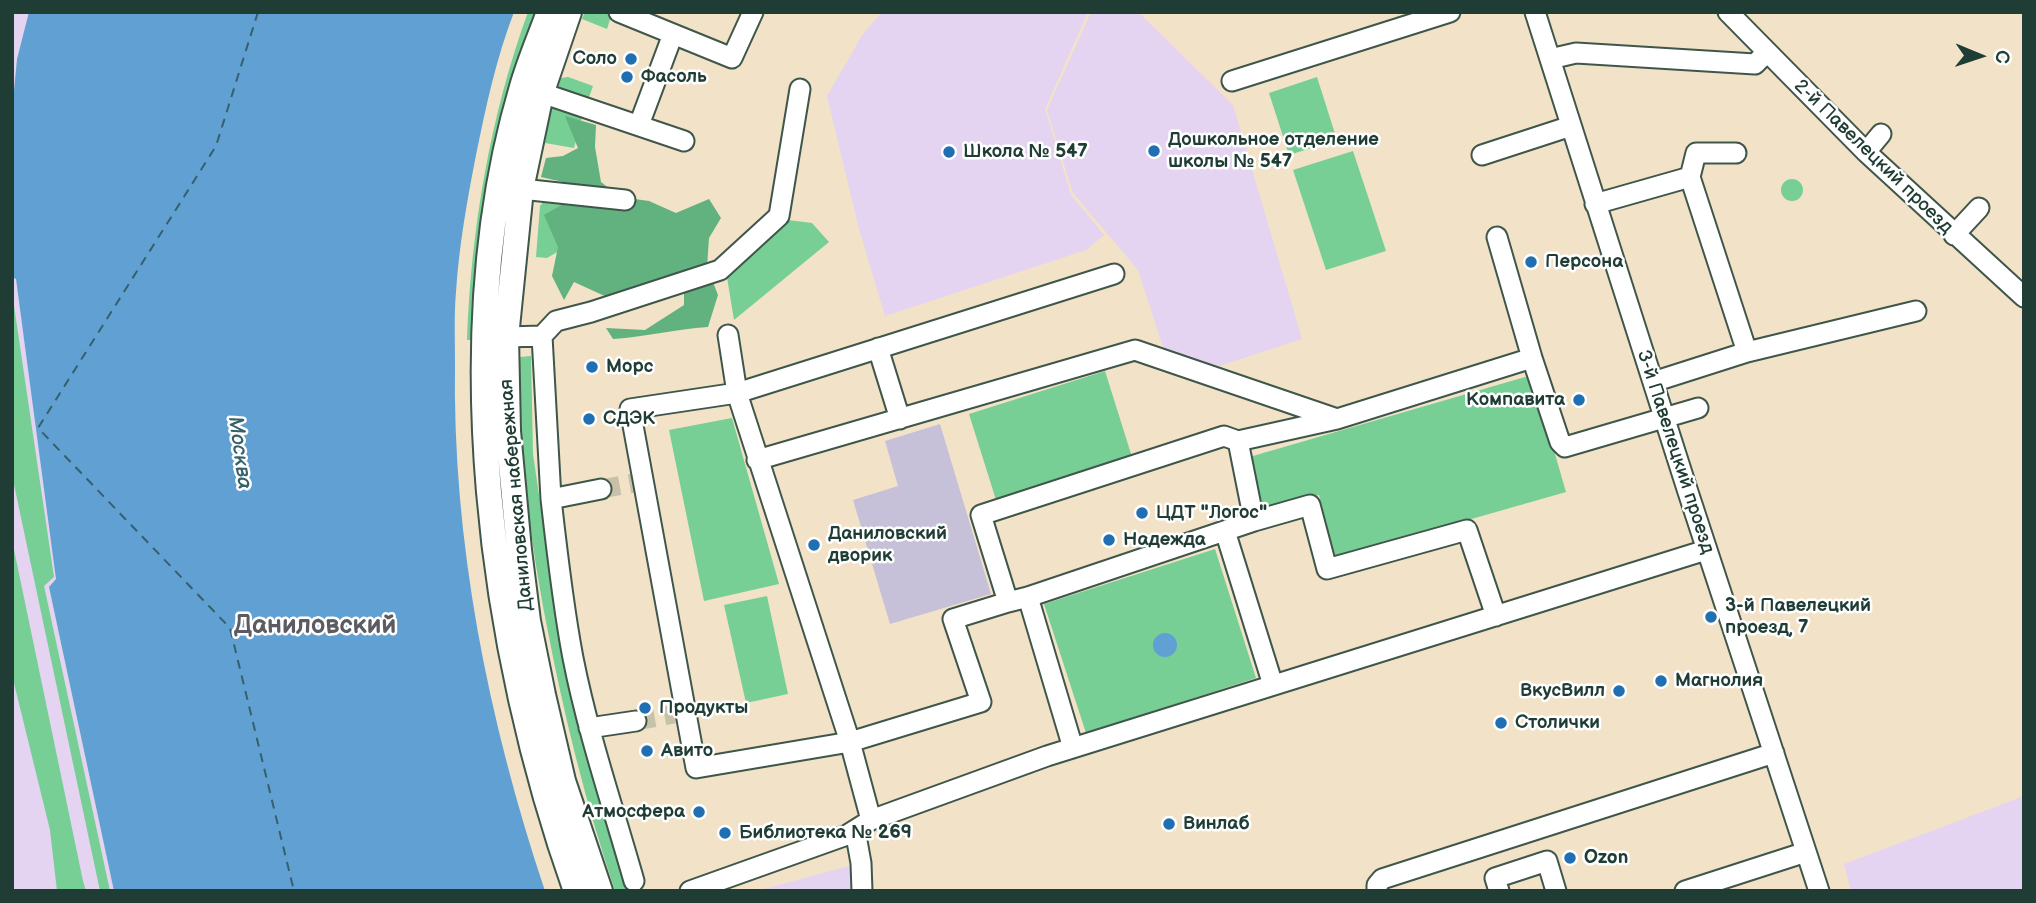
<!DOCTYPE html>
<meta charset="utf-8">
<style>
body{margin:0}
#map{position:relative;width:2036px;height:903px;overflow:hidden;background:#f2e2c7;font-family:"Balsamiq Sans",sans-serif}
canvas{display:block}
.frame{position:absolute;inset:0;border:14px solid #1f3d34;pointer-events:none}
.north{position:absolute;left:1945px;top:21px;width:70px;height:70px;-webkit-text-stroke:5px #fff;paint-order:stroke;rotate:92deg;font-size:19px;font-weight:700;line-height:28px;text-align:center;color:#1f3d34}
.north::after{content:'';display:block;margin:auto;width:24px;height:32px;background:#1f3d34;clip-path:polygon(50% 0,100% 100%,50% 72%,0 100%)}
</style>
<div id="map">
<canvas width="2036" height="903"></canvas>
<div class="frame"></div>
<div class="north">С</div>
</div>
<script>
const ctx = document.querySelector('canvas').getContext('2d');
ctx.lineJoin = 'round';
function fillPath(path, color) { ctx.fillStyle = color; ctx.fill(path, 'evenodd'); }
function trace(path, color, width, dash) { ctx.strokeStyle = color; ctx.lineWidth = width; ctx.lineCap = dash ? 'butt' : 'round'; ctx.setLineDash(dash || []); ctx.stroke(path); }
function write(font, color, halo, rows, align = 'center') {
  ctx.font = font + ' "Balsamiq Sans",sans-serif'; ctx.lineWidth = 5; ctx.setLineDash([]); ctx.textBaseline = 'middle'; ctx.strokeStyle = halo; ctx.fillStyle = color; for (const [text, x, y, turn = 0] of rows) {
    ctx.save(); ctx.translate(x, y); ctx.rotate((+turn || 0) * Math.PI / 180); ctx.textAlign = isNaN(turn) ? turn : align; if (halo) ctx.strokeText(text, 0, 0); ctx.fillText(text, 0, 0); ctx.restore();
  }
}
const built = new Path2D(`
 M12,12H29L17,59L12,111Z
 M882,12H1088L1045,109L1071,195L1104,235L1086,250L885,316L859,229L827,96L863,34Z
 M1091,12H1138L1233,105L1302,339L1219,366L1164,350L1138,270L1073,193L1047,110Z
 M12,277L16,278L57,579L49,588L114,891H12Z
 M2024,796V891H1851L1844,864Z
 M870,861L871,891H757L834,870Z`);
const industrial = new Path2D(`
 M940,424L991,594L890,624L853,500L898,486L885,441Z`);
const green = new Path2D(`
 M528,12H537L476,340H467C471,229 490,116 528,12Z
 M585,12L612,13L607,29L582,19Z
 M568,77L593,86L587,103L557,90L561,78Z
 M1317,77L1337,140L1289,155L1269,93Z
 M551,105L584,110L574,148L545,143Z
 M1353,151L1386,251L1326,270L1293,170Z
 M1781 190a11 11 0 1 1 22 0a11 11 0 1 1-22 0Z
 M564,199L559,251L547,258L536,257L540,206L545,200Z
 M788,220L812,223L829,242L734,320L726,271Z
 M12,292L54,577L44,586L110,891H100L12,475Z
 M531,356L533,454L562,652L573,707L608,824L631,889L615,891C586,804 564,716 547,627C530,537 517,448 520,357Z
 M1105,371L1132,457L996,500L969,414Z
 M1525,377L1533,378L1566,492L1335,558L1319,495L1262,511L1246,458Z
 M732,418L779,584L704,601L669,430Z
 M12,540L83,881L86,891H57L50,830L12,675Z
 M1215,549L1256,678L1086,733L1044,604Z
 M767,596L788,694L746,703L724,605Z`);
const forest = new Path2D(`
 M565,116L596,125L595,147L601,182L620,197L649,201L676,213L709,199L721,218L709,238L707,267L718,295L708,327C675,329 646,337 613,339L606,328L645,330L684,305V286L663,289L635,287L609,298L574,282L564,300L552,276L558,247L544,215L563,204V182L541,177L546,158L563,156L578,148Z`);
const water = new Path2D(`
 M29,12H514C496,59 486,106 476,155C467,201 459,246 456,292C454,314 455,338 455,361C452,541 488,720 545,891H114L49,587L56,579L16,279L12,277V111L17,59Z
 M1153 645a12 12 0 1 1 24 0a12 12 0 1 1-24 0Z`);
const ferry = new Path2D(`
 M258,12L216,146L38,428L230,628L294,891`);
const minorTunnel = new Path2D(`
 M601,489L640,482
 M636,721L674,714`);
const minor = new Path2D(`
 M619,12L732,58L753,12
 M1535,12L1688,492L1819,891
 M1728,12L1866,152L2024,297
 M1550,59L1576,53L1755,64L1766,53
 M1232,81L1450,12
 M530,89L684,141
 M639,125L673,34
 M1866,152L1881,134
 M1482,155L1571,126
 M521,189L625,200
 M1595,204L1690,177
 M1954,235L1979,208
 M1497,237L1532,358L1560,442L1565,447L1698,408
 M1114,274L737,393L630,409L696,768L850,742L981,702L953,619L1008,602L981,515L1224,436L1238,441L1337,419
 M728,335L737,393L850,742L871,820
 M506,337L542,336
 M878,348L900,419
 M1747,352L1916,311
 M1653,382L1747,352L1690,177L1696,153H1736
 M757,460L1135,350L1337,419L1532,358
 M601,489L551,499L542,336L556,321L591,312L720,270L779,216L800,89
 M551,499C557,552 563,606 573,658C588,734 613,807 634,881
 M1254,521L1310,505L1327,569L1467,530L1496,616
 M1225,531L1273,685
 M1028,597L1073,748
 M1008,602L1028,597L1254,521L1238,441
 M589,728L636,721
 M855,830L861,863L862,891
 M690,891L847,835L871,820L1047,756L1706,550
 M1377,891V885L1382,879L1774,753
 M1499,891L1495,878L1547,861L1556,891
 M1685,891L1806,852`);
const major = new Path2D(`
 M549,12C540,37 529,62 522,87C448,336 490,650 576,891
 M569,12L541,94L521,189L506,337L508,431L519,550L528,621L543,695L563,781L600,891`);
const markers = [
 [631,59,7,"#1f6fb2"],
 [627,77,7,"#1f6fb2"],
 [1154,151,7,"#1f6fb2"],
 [949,152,7,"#1f6fb2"],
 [1531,262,7,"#1f6fb2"],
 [592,367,7,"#1f6fb2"],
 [1579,400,7,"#1f6fb2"],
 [589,419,7,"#1f6fb2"],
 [1142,513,7,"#1f6fb2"],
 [1109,540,7,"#1f6fb2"],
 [814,545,7,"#1f6fb2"],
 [1711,617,7,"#1f6fb2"],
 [1661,681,7,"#1f6fb2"],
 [1619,691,7,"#1f6fb2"],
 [645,708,7,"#1f6fb2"],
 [1501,723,7,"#1f6fb2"],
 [647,751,7,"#1f6fb2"],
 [699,812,7,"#1f6fb2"],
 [1169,824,7,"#1f6fb2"],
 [725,833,7,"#1f6fb2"],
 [1570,858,7,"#1f6fb2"]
];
const poiNames = [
 ["Соло",617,59,"right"],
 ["Фасоль",641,77],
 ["Дошкольное отделение",1168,140],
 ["школы № 547",1168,162],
 ["Школа № 547",963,152],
 ["Персона",1545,262],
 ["Морс",606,367],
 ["Компавита",1565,400,"right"],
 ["СДЭК",603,419],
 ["ЦДТ \"Логос\"",1156,513],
 ["Даниловский",828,534],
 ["дворик",828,556],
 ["Надежда",1123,540],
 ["3-й Павелецкий",1725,606],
 ["проезд, 7",1725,628],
 ["Магнолия",1675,681],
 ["ВкусВилл",1605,691,"right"],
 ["Продукты",659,708],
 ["Столички",1515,723],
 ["Авито",661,751],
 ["Атмосфера",685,812,"right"],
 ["Винлаб",1183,824],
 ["Библиотека № 269",739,833],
 ["Ozon",1584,858]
];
const streetNames = [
 ["2-й Павелецкий проезд",1873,157,44],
 ["3-й Павелецкий проезд",1675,452,72],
 ["Даниловская набережная",517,495,-95]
];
const waterNames = [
 ["Москва",239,453,82]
];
const districtNames = [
 ["Даниловский",315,626]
];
fillPath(built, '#e4d3f1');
fillPath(industrial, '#c6c0d9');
fillPath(green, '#77cf95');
fillPath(forest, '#61b27e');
fillPath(water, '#60a0d3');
trace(ferry, '#36606c', 2, [9, 7]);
trace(minorTunnel, '#c8c1aa', 19, [19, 10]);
trace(minor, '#3f564a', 23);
trace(major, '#3f564a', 28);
trace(minor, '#fff', 19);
trace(major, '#fff', 24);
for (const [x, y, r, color] of markers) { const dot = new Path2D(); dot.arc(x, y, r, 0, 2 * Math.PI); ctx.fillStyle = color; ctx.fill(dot); trace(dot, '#fff', 2.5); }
write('bold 19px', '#1f3d34', '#fff', poiNames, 'left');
write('19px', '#1f3d34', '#fff', streetNames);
write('italic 21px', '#36606c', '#fff', waterNames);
write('bold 26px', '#5b5b61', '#fff', districtNames);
</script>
